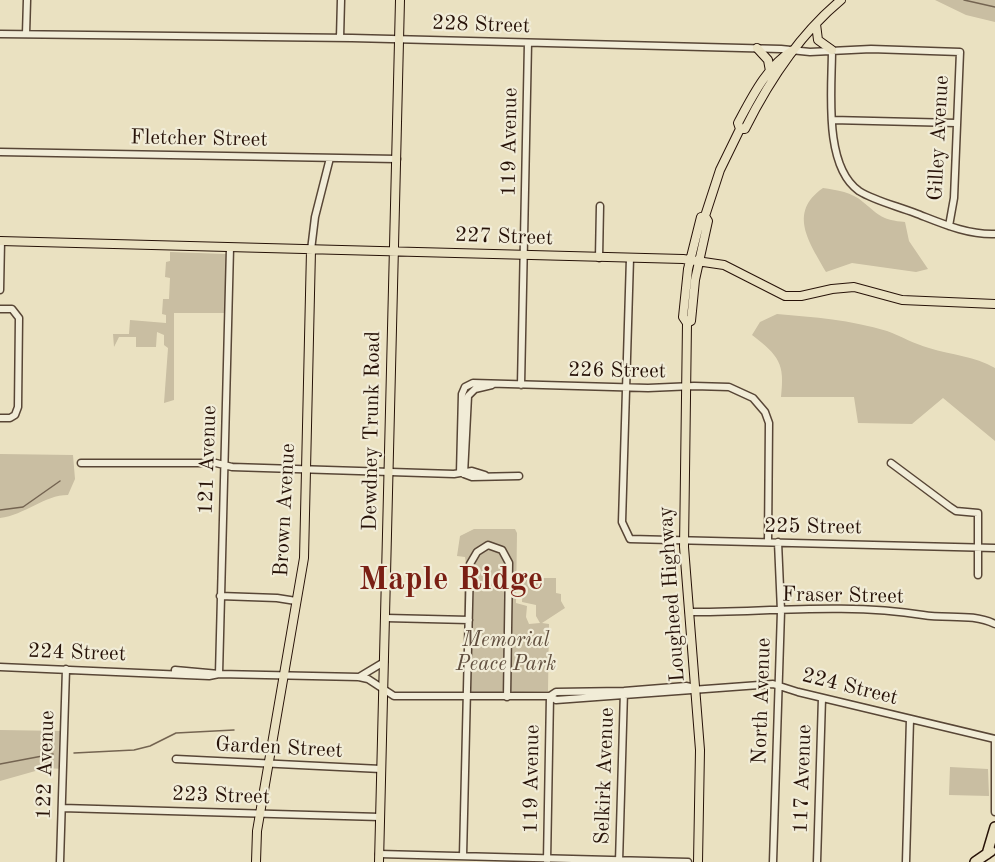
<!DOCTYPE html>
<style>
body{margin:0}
canvas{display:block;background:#eae1c1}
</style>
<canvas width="995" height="862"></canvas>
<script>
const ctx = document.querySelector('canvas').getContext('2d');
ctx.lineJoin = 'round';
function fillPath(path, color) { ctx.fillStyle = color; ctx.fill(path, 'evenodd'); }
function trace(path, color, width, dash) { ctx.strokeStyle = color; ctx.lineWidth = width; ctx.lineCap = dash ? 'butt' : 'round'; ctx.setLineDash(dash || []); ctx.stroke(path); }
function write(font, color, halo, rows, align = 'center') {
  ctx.font = font + ' "Old Standard TT",serif'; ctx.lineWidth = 4.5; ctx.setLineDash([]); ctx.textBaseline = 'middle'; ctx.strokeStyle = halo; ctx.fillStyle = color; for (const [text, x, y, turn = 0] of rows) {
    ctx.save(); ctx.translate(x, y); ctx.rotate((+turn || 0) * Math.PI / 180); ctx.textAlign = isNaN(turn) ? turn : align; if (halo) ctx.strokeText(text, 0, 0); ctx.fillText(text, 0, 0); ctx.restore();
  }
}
const green = new Path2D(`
 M935,0H995V22L966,15Z
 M823,188C837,190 852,192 863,202C880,216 882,220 905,222L909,241L928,269L916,272L852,263L826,272C810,243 787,213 823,188Z
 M170,252L226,254L225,330L224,313H174V400L164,403L168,348L164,345V335L157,332L156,347H136V337H119L114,347L113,334H129L130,320L166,323V315L162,314L163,299H169L170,278L165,277L166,262L170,261Z
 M777,314C814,317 851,320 887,331C901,336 914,344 929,348C952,355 974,356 995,368V441L943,398L912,424L858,423L854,397H781C785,363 779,356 752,335L760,322Z
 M0,454L73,455L75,479L68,495C44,495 25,515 0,518Z
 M474,529H515L517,533L516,603L527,606L526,617L529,624L540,623L536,616V605L522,602L523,578H556V593L561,594V601L565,608L542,623L549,624L548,691L514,692L505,688L501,693L471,692L470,617H464V587L468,577L465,557L457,556L460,536Z
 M0,730L64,731L63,769L46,768L0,781Z
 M950,767L988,769L989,796L949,795Z`);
const stream = new Path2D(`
 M964,0L995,7
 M0,510L23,507L60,481
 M74,753L134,750L150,746L176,733L234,730
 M0,764L53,754`);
const minor = new Path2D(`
 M0,34L352,38L781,49L810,52L871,49L960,52L954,198L949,226
 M26,34L27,0
 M340,38L341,0
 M832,50C832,88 823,166 859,191C875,201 897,206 915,213C941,223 967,235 995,234
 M832,120L956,123
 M0,152L397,159
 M311,250L315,217L330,158
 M599,258L600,206
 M630,258L622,522L630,539L995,548
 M0,290L1,241
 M0,309H12L19,318L18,407L15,415L10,418H0
 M521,385L528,43
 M81,463H216L232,467L454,474L472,471L485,475
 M891,463L950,507L956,511L978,513V575
 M460,473L462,394L465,387L473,383L648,388L694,386L729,387L753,398L765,412L769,423L768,542
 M464,474L468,396L475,389L492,385
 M464,474L472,477L519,476
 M220,596L277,598L296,601
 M689,612C766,612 846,603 923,615C948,619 972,613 995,624
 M386,618L469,620
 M0,667L209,676L219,674L359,677L368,679L394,696H550L556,700L773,684L798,692L995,739
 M175,670L219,674L230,248
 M359,677L384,662
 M550,696L556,692L624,691L686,686L695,688
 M995,739V812
 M176,759L381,769
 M62,808L380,817
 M379,854L688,862
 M463,856L470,564L477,552L488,545L502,550L509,563L507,697
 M547,861L550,696
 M60,862L66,669
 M619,862L624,691
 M773,862L781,611L778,542
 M817,862L822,698
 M906,862L910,719`);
const major = new Path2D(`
 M816,24L818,40L832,50
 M757,48L768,60L770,71
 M740,129H745C769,81 800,34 841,0
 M0,241L683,259L724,265L785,296H801L832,289L854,287L902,300L995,304
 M687,323L691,321L695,280L708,221L705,216L720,170L740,129L738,123C752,97 767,66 793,50
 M256,862L257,831L304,558L311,250
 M379,862L400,0
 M698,862L700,750L684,547L687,323L683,317L688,269L701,217L705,216`);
const highway = new Path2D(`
 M987,854L995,827
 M975,862L991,851`);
const streetNames = [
 ["228 Street",481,25,2],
 ["Gilley Avenue",939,138,-87],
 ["Fletcher Street",199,139,1],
 ["119 Avenue",510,142,-89],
 ["227 Street",504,237,2],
 ["226 Street",617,371,1],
 ["Dewdney Trunk Road",372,431,-89],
 ["121 Avenue",208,460,-88],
 ["Brown Avenue",285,510,-87],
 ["225 Street",813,527,1],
 ["Lougheed Highway",672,594,-94],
 ["Fraser Street",843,596,1],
 ["224 Street",77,653,2],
 ["224 Street",850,687,14],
 ["North Avenue",762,701,-88],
 ["Garden Street",279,748,3],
 ["122 Avenue",46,765,-88],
 ["Selkirk Avenue",605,776,-88],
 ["119 Avenue",532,779,-89],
 ["117 Avenue",803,779,-88],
 ["223 Street",221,796,2]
];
const parkNames = [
 ["Memorial",506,640],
 ["Peace Park",506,664]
];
const townNames = [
 ["Maple Ridge",451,580]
];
fillPath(green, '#c9bea2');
trace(stream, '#746451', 1.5);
trace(minor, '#584636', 9);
trace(major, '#271208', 10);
trace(highway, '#271208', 12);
trace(minor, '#f1ecd7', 6);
trace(major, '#eae1c1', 8);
trace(highway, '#eae1c1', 9);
write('21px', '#271208', '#f1ecd7', streetNames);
write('italic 21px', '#604e3e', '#f1ecd7', parkNames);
write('bold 33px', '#7a1f14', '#f1ecd7', townNames);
</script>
